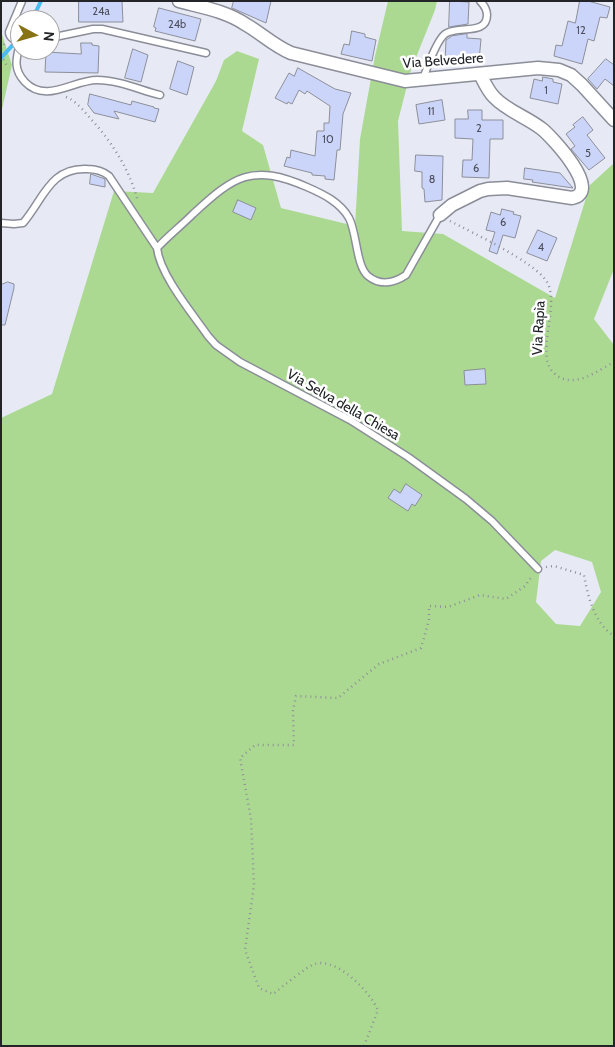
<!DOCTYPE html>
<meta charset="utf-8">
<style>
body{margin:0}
#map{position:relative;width:615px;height:1047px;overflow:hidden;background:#e7eaf5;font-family:Cabin,sans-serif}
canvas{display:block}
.frame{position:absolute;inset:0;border:2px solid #232428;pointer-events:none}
.north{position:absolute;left:10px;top:10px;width:50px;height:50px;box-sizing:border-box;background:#fff;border:1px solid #a7a7a9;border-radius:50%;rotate:96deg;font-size:14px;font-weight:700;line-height:20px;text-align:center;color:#232428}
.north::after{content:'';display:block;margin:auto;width:18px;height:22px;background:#877316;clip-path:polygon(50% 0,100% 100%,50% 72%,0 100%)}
</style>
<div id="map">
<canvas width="615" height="1047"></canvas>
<div class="frame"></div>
<div class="north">N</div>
</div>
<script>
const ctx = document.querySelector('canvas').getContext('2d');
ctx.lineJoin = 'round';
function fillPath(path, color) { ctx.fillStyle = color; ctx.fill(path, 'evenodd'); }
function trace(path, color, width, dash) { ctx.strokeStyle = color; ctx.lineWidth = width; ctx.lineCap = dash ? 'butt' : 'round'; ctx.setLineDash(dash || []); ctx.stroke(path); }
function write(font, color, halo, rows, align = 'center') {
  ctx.font = font + ' Cabin,sans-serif'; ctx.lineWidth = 5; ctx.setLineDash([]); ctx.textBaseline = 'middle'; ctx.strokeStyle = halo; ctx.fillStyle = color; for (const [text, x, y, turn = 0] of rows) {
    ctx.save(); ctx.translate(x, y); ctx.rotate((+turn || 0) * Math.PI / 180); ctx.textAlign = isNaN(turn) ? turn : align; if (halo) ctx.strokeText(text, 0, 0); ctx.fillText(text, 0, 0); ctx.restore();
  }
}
const green = new Path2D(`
 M388,1H437L435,10L411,70L398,121L402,231L443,234L555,298L590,185L614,163V269L594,319L614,345V1046H1V418L52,394L114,191L153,193L216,81L224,60L237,51L259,59L242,131L263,145L281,208L355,226L360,139L375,56ZM555,550L592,562L601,592L580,626L556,624L536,602L541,561Z
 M1,31L12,65L1,114Z`);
const stream = new Path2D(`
 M32,20L41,1
 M1,58L20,37`);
const building = new Path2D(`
 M79,1H122L123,22H79Z
 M234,1H271L266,23L232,8Z
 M450,1L469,2L468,24L449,27Z
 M580,1H588L610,7L607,18L600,17L594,41L588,39L582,64L554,56L556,45L562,46L568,21L575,23Z
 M159,8L201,19L195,41L155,31L156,28L154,27Z
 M352,31L365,34V37L376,40L372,61L341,54L344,44L349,45Z
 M467,34V38L481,39L479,61L464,60L463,63L445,62L446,40L452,36Z
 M81,43H92V45L99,46L98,73L45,72L46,52L81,54Z
 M133,49L148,55L141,82L125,78Z
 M606,59L614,65V86L605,79L597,89L588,79Z
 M178,61L194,67L187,95L170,89Z
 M298,68L335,89L351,93L343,114L340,150H337L334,180L325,179V176L312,175V173L284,166L287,157L290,158L291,150L315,156L317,131H324V123H329L330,106L307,91L305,94L299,90L292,104L288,102L287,104L275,98L289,73L294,76Z
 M543,77L553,79V82L562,84L558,104L530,98L534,79L542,81Z
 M90,94L131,105L132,101L154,107V108L159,109L155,122L114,111L119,119L94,113L88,105Z
 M442,100L445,120L419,124L416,105Z
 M468,110H482V120H503V139H490L489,178L462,177L463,160H472L473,139L455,138V119H468Z
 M583,117L593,130L587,135L605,158L589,170L571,149L575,146L566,134L575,127L573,125Z
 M416,155L443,156L442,200L425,202L424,189L422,188V172L415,171Z
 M525,168L560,173L573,188L532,182L533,180L524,179Z
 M91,174L105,179V187L90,184Z
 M238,200L256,208L251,220L233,212Z
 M502,209L514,212L513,214L521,216L515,238L503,235L497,254L489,251L495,232L486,230L491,212L500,215Z
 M538,230L557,238L547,261L527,253Z
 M8,282L14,284V288L5,325H1V285Z
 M485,369L486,384L465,385L464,371Z
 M406,484L422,495L415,506L412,504L408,511L388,498L394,489L400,493Z`);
const path = new Path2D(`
 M1,49L5,43
 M1,55L7,66
 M66,97C76,101 83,110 90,118C112,142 130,170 138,202
 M450,221C473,233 535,262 547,282C561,307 533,356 555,374C573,390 597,371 614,362
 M546,567L554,566L584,575C588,597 594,623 614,636
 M364,1046L378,1010C370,992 337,957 315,964C307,966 281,988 273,994L259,988L245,950L254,885L251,819L240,758L255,745H294L293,711L296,696L338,698L379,664L421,648L429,620V606L448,607L480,595L506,599L525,586L532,576`);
const service = new Path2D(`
 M50,38L93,29H102L206,53
 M20,43C16,59 13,69 25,82C46,104 73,80 97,80C118,80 140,90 160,95
 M20,43C15,40 9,38 9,32L22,1
 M423,79C427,68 436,41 445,34C457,25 487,36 487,15C487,9 484,5 480,1
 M1,223L14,224L23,223C43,200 50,167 87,169C96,169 103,171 109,176L157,248C168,236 181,226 193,214C234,176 252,163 307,187C323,194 340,202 349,218C357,233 356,266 368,276C380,286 394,283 406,275L440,215
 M157,248C160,275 192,313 208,336L216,345L240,362L350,420L408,457L466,499L492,521L538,569`);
const minor = new Path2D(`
 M179,1C201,7 226,11 245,24C261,33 274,46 291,53L405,81L538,68L559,70L571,75L582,85L614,120
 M440,215L452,205L480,191L488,189L507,188L572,198C603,192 553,138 542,129C527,117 507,111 494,97C488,91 484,82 480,74`);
const numberNames = [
 ["24a",101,12],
 ["24b",177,25],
 ["12",581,31],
 ["1",546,91],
 ["11",431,112],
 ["2",479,129],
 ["10",328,140],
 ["5",588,154],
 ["6",476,169],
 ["8",432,180],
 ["6",503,223],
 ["4",541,248]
];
const streetNames = [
 ["Via Belvedere",443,61,-4],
 ["Via Rapìa",539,328,-87],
 ["Via Selva della Chiesa",343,405,30]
];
fillPath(green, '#acd992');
trace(stream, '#49bdf3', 4);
fillPath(building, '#cbd5fa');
trace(building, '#8c8f99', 1);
trace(service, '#8b8e98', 9);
trace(minor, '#8b8e98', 15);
trace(path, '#8f9199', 2.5, [1, 4]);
trace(service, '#fff', 6);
trace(minor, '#fff', 12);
write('11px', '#4d505c', null, numberNames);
write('14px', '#232428', '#fff', streetNames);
</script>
